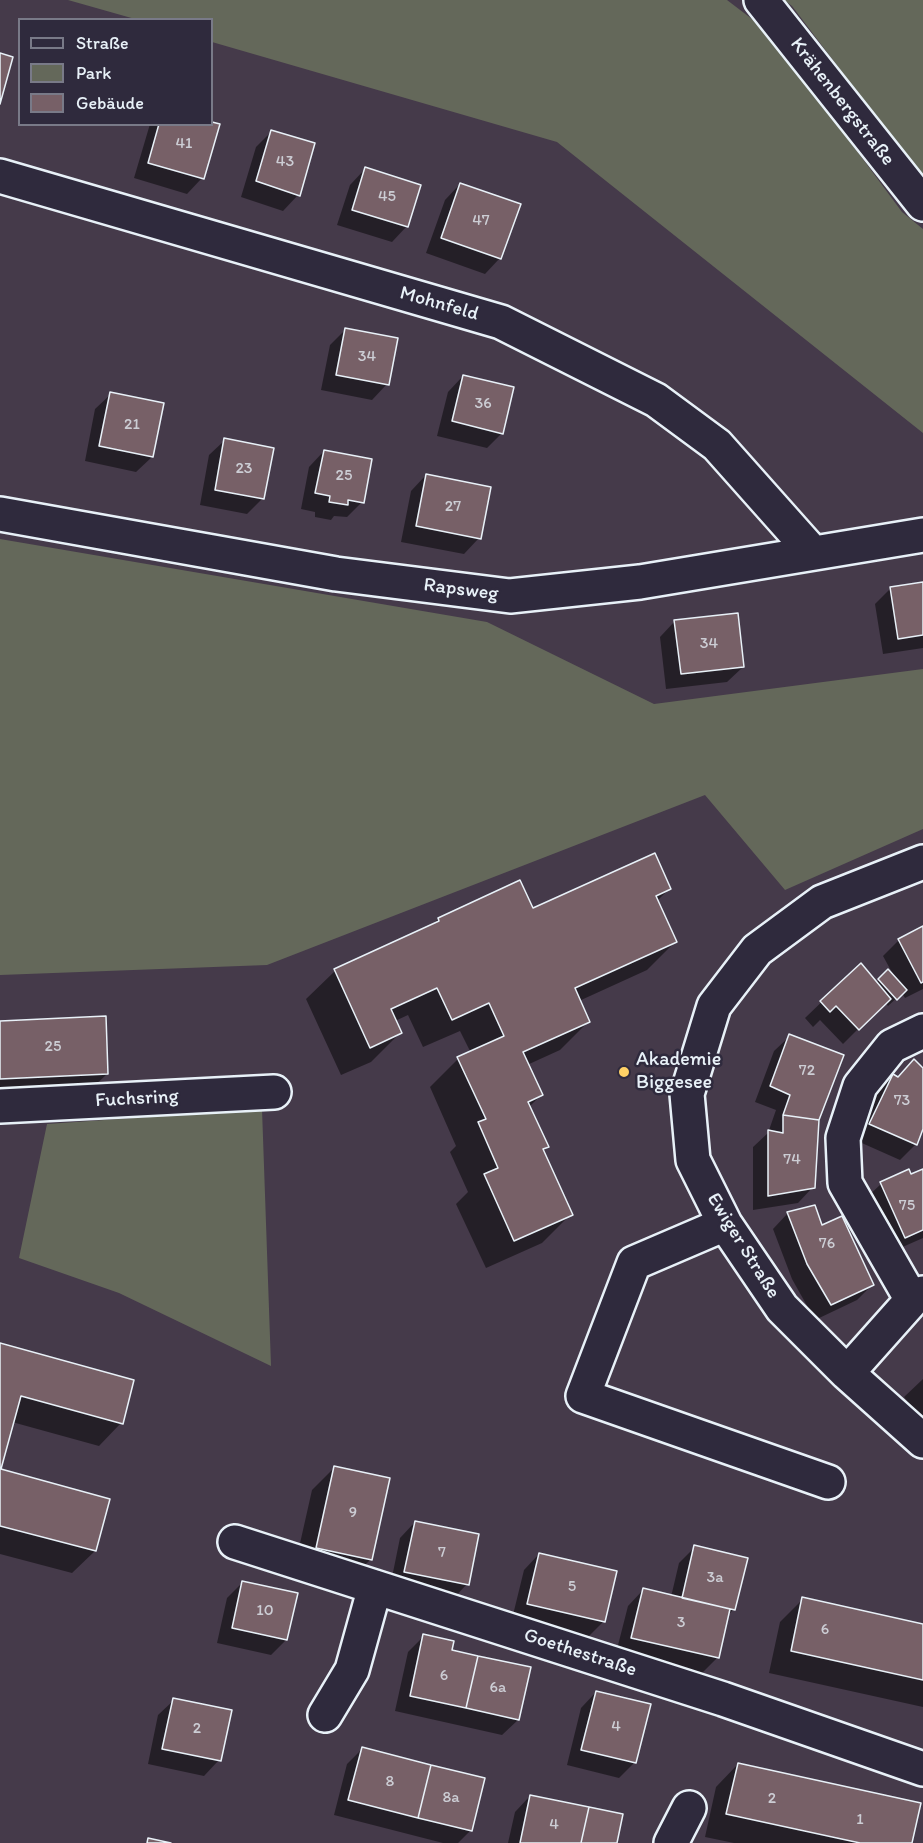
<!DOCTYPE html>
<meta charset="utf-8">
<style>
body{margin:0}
#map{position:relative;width:923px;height:1843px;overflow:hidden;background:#453a4a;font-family:Itim,sans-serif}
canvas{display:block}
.legend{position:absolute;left:18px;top:18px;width:195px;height:108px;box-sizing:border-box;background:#2f2a3d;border:2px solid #797a88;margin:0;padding:8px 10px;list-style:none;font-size:18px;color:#e8f1f8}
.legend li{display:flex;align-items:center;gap:12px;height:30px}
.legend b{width:30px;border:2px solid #797a88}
</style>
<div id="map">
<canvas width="923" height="1843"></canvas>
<ul class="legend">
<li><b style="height:8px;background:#2f2a3d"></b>Straße</li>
<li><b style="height:16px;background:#64685a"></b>Park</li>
<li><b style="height:16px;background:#776067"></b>Gebäude</li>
</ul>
</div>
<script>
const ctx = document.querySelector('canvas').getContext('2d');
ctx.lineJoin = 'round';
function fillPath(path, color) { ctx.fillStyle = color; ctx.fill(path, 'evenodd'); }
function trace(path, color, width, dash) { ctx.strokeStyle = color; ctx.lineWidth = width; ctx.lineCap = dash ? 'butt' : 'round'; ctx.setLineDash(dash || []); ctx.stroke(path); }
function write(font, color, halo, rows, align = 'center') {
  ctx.font = font + ' Itim,sans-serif'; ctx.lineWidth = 5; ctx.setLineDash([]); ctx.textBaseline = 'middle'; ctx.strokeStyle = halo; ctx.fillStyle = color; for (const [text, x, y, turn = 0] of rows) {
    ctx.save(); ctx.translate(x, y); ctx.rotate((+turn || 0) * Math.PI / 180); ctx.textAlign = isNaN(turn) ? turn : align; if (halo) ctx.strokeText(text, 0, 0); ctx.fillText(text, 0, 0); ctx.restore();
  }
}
const green = new Path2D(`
 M68,0H727L769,32L902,212L923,229V433L557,142L212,42V20L135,19Z
 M784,0H923V179L792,6Z
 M0,539L487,622L654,704L923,669V829L785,890L705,795L267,965L0,975Z
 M262,1109L271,1366L119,1293L19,1258L47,1124Z`);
const shadow = new Path2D(`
 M212,123L219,125L202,178L187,194L134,178L150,124Z
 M272,131L298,195L283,211L241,197L256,147Z
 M365,169L407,226L392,242L337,225L350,185Z
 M460,184L500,258L485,274L426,253L445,200Z
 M345,330L387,384L372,400L321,390L330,345Z
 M463,376L502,433L487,448L437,436L448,392Z
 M111,394L152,457L136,472L85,461L95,409Z
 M225,440L263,498L247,514L200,505L209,455Z
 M324,451L362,502L347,517L334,516L331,520L315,517V512L301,509L309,467Z
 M426,475L479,538L464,554L401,542L411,491Z
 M923,584V648L883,654L875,604L891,588Z
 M675,621L743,667L727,682L666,689L660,637Z
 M669,889L657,901L675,942L647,970L579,1001L588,1022L560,1050L527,1065L541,1095L529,1107L547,1147L542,1151L571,1214L542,1243L486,1268L456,1204L468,1192L450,1152L456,1146L430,1087L458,1059L471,1053L460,1031L423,1047L408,1015L395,1021L400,1033L371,1062L341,1075L306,999L335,971L430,927L438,919L533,910Z
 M923,928V989L905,998L902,993L888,1006L885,1002L843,1044L820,1020L813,1027L805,1018L860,965L876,983L888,971L894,976L883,956L899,940Z
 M0,1022L107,1074L84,1096L0,1100Z
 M790,1036L818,1119L813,1187L798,1203L753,1210V1147L768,1133L776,1110L755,1102L774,1051Z
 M923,1070V1125L916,1144L900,1160L855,1140L877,1091L893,1076L897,1078Z
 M908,1171L910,1176L923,1171V1238L889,1253L865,1199L881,1184Z
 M788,1213L872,1285L857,1300L815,1320L792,1279L773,1229Z
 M0,1345L121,1423L99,1446L12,1422L0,1467Z
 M923,1379V1421L904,1397Z
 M334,1468L371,1559L348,1582L294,1570L312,1490Z
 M0,1470L95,1551L72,1573L0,1554Z
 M415,1522L467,1584L452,1600L390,1587L400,1538Z
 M695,1547L734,1609L727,1616L717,1658L702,1673L616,1653L628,1606L643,1590L671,1597L679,1563Z
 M539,1554L604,1621L588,1637L512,1619L524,1570Z
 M243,1582L286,1640L271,1655L217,1643L227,1598Z
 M803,1599L923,1625V1707L769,1673L780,1622Z
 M424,1636L450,1651L529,1668L518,1720L502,1735L395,1711L408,1652Z
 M596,1692L635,1762L619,1778L567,1765L581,1708Z
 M174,1700L219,1760L204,1776L148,1764L158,1715Z
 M362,1749L470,1831L458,1843H443L334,1815L347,1764Z
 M738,1764L910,1843H734L705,1837L716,1787Z
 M530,1796L616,1843H508L515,1812Z`);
const building = new Path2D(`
 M0,53L13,57L0,104Z
 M212,122L220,124L204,179L148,163L159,124H212Z
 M271,130L315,143L300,196L256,181Z
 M365,167L421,185L408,227L352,210Z
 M460,183L521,204L501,259L441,238Z
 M345,328L398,338L389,385L336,375Z
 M463,375L514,387L503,434L452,421Z
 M110,392L164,403L153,457L99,446Z
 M224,438L274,448L264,499L215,490Z
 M324,450L372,459L364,503L348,500V505L329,502L330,496L315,493Z
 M426,474L491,487L481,539L416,526Z
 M923,582V635L898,639L890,587Z
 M738,613L744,667L681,674L674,620Z
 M655,853L671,889L656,896L677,942L575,988L590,1022L523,1052L543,1095L528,1102L549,1147L543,1149L573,1215L514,1241L484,1174L498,1168L478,1122L486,1119L457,1057L504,1036L489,1003L452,1020L437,988L391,1009L402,1033L370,1048L334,969L439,921L438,918L520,880L533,908Z
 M923,926V982L921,983L898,939Z
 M861,963L891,999L859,1030L836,1006L830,1012L820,1001Z
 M888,969L907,990L897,1000L878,979Z
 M106,1016L108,1074L0,1079V1021Z
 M789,1034L844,1055L819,1120L783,1115L790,1095L770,1086Z
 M914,1059L923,1068V1129L917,1145L869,1124L893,1074L898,1077Z
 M783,1115L819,1120L815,1188L768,1196V1130L783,1133Z
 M909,1169L911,1174L923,1169V1230L905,1238L880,1182Z
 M815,1205L822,1225L842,1216L874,1285L831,1305L807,1264L787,1212Z
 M0,1343L134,1380L123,1424L21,1396L1,1469L110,1499L96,1551L0,1526Z
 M334,1466L390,1478L372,1560L316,1548Z
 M415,1521L479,1534L469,1585L404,1572Z
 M694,1545L748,1558L735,1610L682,1598Z
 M539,1553L617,1571L605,1622L527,1604Z
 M242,1581L298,1593L287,1640L232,1628Z
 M643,1588L730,1609L719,1658L631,1638Z
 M802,1597L923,1624V1680L791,1651Z
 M423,1634L454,1641L452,1650L478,1656L466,1708L410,1696Z
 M478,1656L531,1667L519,1720L466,1708Z
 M596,1691L651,1704L636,1763L581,1750Z
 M173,1698L232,1710L221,1761L162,1749Z
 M362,1747L431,1765L418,1818L348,1800Z
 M738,1763L921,1803L912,1843H860L726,1814Z
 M431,1765L485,1778L472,1831L418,1818Z
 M530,1795L589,1807L581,1843H520Z
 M589,1807L623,1814L617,1843H581Z
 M148,1838L171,1843H147Z`);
const minor = new Path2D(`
 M761,0L923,204
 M0,176L501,322L656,400L717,445L813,553
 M0,514L336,574L510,596L640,582L923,535
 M923,862L822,902L757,950L714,1006L687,1094L693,1160L725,1224L782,1308L847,1373L923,1441
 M0,1106L274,1092
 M725,1224L634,1263L583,1396L828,1482
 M912,1300L845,1183L843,1138L860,1086L892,1046L923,1031
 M847,1373L912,1300L923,1293
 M235,1542L723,1699L923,1769
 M325,1715L352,1670L375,1587
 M671,1843L689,1808`);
const markers = [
 [624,1072,6,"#ffd166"]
];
const numberNames = [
 ["41",184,144],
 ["43",285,162],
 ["45",387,197],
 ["47",481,221],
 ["34",367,357],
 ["36",483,404],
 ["21",132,425],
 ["23",244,469],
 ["25",344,476],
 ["27",453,507],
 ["34",709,644],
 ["25",53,1047],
 ["72",807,1071],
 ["73",902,1101],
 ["74",792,1160],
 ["75",907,1206],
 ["76",827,1244],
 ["9",353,1513],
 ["7",442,1553],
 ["3a",715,1578],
 ["5",572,1587],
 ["10",265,1611],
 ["3",681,1623],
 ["6",825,1630],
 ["6",444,1676],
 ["6a",498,1688],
 ["4",616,1727],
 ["2",197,1729],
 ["8",390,1782],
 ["8a",451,1798],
 ["2",772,1799],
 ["1",860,1820],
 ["4",554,1825]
];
const streetNames = [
 ["Krähenbergstraße",842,102,52],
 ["Mohnfeld",439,304,16],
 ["Rapsweg",461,590,7],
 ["Fuchsring",137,1099,-3],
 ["Ewiger Straße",743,1246,58],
 ["Goethestraße",580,1653,18]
];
const poiNames = [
 ["Akademie",636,1060],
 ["Biggesee",636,1083]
];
fillPath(green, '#64685a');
fillPath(shadow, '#0007');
fillPath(building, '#776067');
trace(building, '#e8f1f8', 1.5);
trace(minor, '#e8f1f8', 38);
trace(minor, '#2f2a3d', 33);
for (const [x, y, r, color] of markers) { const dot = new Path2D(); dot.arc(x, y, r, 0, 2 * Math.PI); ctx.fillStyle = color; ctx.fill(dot); trace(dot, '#2f2a3d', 2); }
write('16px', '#cccdd4', null, numberNames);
write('20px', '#e8f1f8', '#2f2a3d', streetNames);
write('20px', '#e8f1f8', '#2f2a3d', poiNames, 'left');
</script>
